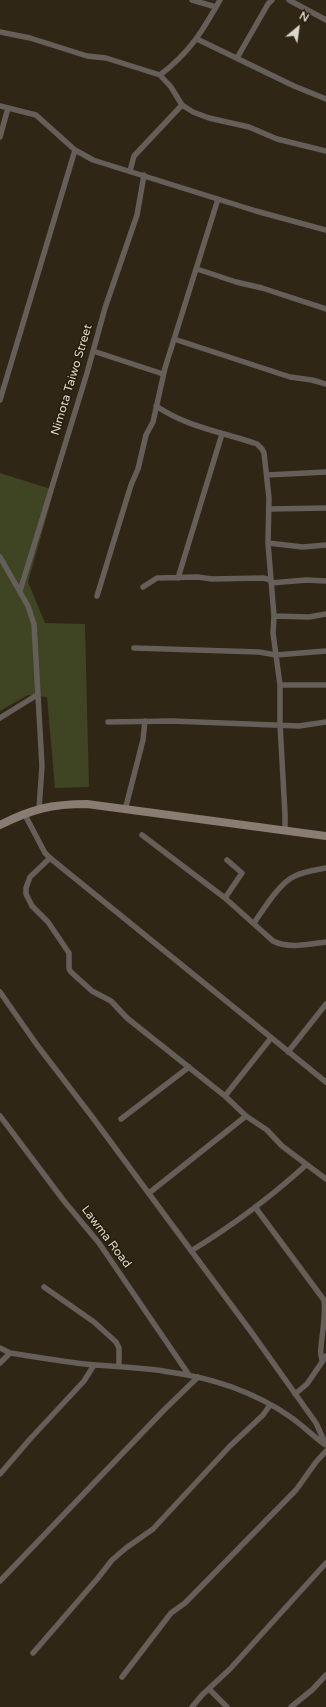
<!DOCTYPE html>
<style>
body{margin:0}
#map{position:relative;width:326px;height:1707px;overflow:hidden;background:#2f2615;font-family:"Varela Round",sans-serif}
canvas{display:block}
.north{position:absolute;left:278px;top:8px;width:40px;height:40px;-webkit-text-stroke:3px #251d0b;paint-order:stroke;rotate:29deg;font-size:11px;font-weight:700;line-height:16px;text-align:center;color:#dcd7cc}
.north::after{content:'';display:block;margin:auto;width:14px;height:18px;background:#dcd7cc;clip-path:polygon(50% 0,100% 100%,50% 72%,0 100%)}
</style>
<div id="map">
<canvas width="326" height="1707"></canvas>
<div class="north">N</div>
</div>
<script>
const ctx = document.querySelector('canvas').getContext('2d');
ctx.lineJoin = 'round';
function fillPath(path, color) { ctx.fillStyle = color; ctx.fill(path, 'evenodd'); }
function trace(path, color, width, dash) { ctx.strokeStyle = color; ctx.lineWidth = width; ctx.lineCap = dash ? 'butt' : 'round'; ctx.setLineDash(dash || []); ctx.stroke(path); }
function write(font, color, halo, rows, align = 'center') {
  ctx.font = font + ' "Varela Round",sans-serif'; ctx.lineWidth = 3; ctx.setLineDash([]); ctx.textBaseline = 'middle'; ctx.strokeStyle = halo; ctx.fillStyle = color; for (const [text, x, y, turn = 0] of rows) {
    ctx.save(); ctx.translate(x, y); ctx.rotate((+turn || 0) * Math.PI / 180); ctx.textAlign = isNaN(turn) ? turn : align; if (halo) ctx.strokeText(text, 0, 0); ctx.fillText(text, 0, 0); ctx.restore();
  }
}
const green = new Path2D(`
 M0,473L54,490L28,582L45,623L85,624L89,787L55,788L47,697L28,695L0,711Z`);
const minor = new Path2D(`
 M192,0L216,7
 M289,0L326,20
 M0,32L30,38L87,56L106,58L160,75L171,87L182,105L193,112L209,118L249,127L277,139L326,151
 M197,39L294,86L326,99
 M237,58L268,4L272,0
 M160,75C190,52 202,32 220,0
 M0,106L36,115L75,150L93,160L256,211L326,230
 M0,137L8,108
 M130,171L134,156L182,105
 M197,269L236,282L262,288L326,309
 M174,339L290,377L312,380L326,384
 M93,351L163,374
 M0,400L75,150
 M156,406C187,427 222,432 257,444L262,449L264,453L269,498L268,543L274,616L273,633L280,685V724L285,814V831
 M267,475L326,472
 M270,509L326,508
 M268,543L303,547L326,545
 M0,557L28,606L34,624L42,766L39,809
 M178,578L222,434
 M271,583L306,580L326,581
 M143,587L157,578L197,577L212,579L263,578L271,580
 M20,591L87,373L105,308L137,215L144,175
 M97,596L131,485L138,469L146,435L153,422L165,368L218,199
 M274,616L309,617L326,614
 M134,648L259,652L276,655L326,651
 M280,685H326
 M0,718L37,695
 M108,722L172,721L299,726L326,722
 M125,810L143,740L145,721
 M24,813L45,853L50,858L326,1082
 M142,835L225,898L273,941C288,949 310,944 326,942
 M50,858L30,877L26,888V894L32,906L48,922L69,953V969L71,972L92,991L111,1001L127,1018L225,1096L246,1116L267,1130L282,1146L326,1179
 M225,898L242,873L227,860
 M254,923C264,909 279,883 295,876C305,871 316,870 326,868
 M0,992L37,1045L93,1118L252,1333L316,1423L326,1445
 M288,1052L326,1004
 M225,1096L271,1038
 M0,1116L64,1201L99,1243L189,1375
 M121,1119L189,1067
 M149,1193L246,1116
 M255,1207L324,1300C326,1316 322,1332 321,1348C320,1352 321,1356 322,1360
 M191,1251C230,1227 272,1196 306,1165
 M44,1287L94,1322L116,1342L119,1348V1366
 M0,1348L10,1353C38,1357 67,1363 95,1365C141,1368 188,1371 232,1387C251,1394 272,1404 289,1416C301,1424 312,1435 324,1444
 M0,1363L10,1353
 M295,1394L307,1384L326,1356
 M0,1474L31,1438L84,1381L94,1365
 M0,1581L164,1410L198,1377
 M33,1653L98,1578L112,1560L126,1548L153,1529L230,1446L263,1415L270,1405
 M122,1677L171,1613L185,1603L296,1490L316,1462L326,1451
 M209,1689L227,1707
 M192,1707L202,1695L230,1669L326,1563
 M291,1707L312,1690L326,1675`);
const secondary = new Path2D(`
 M0,825C32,809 51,804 87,804L326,836`);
const streetNames = [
 ["Nimota Taiwo Street",72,380,-73],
 ["Lawma Road",106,1237,53]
];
fillPath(green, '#3f4423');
trace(minor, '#665e58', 5.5);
trace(secondary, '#897c72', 8);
write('12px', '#dcd7cc', '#251d0b', streetNames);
</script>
